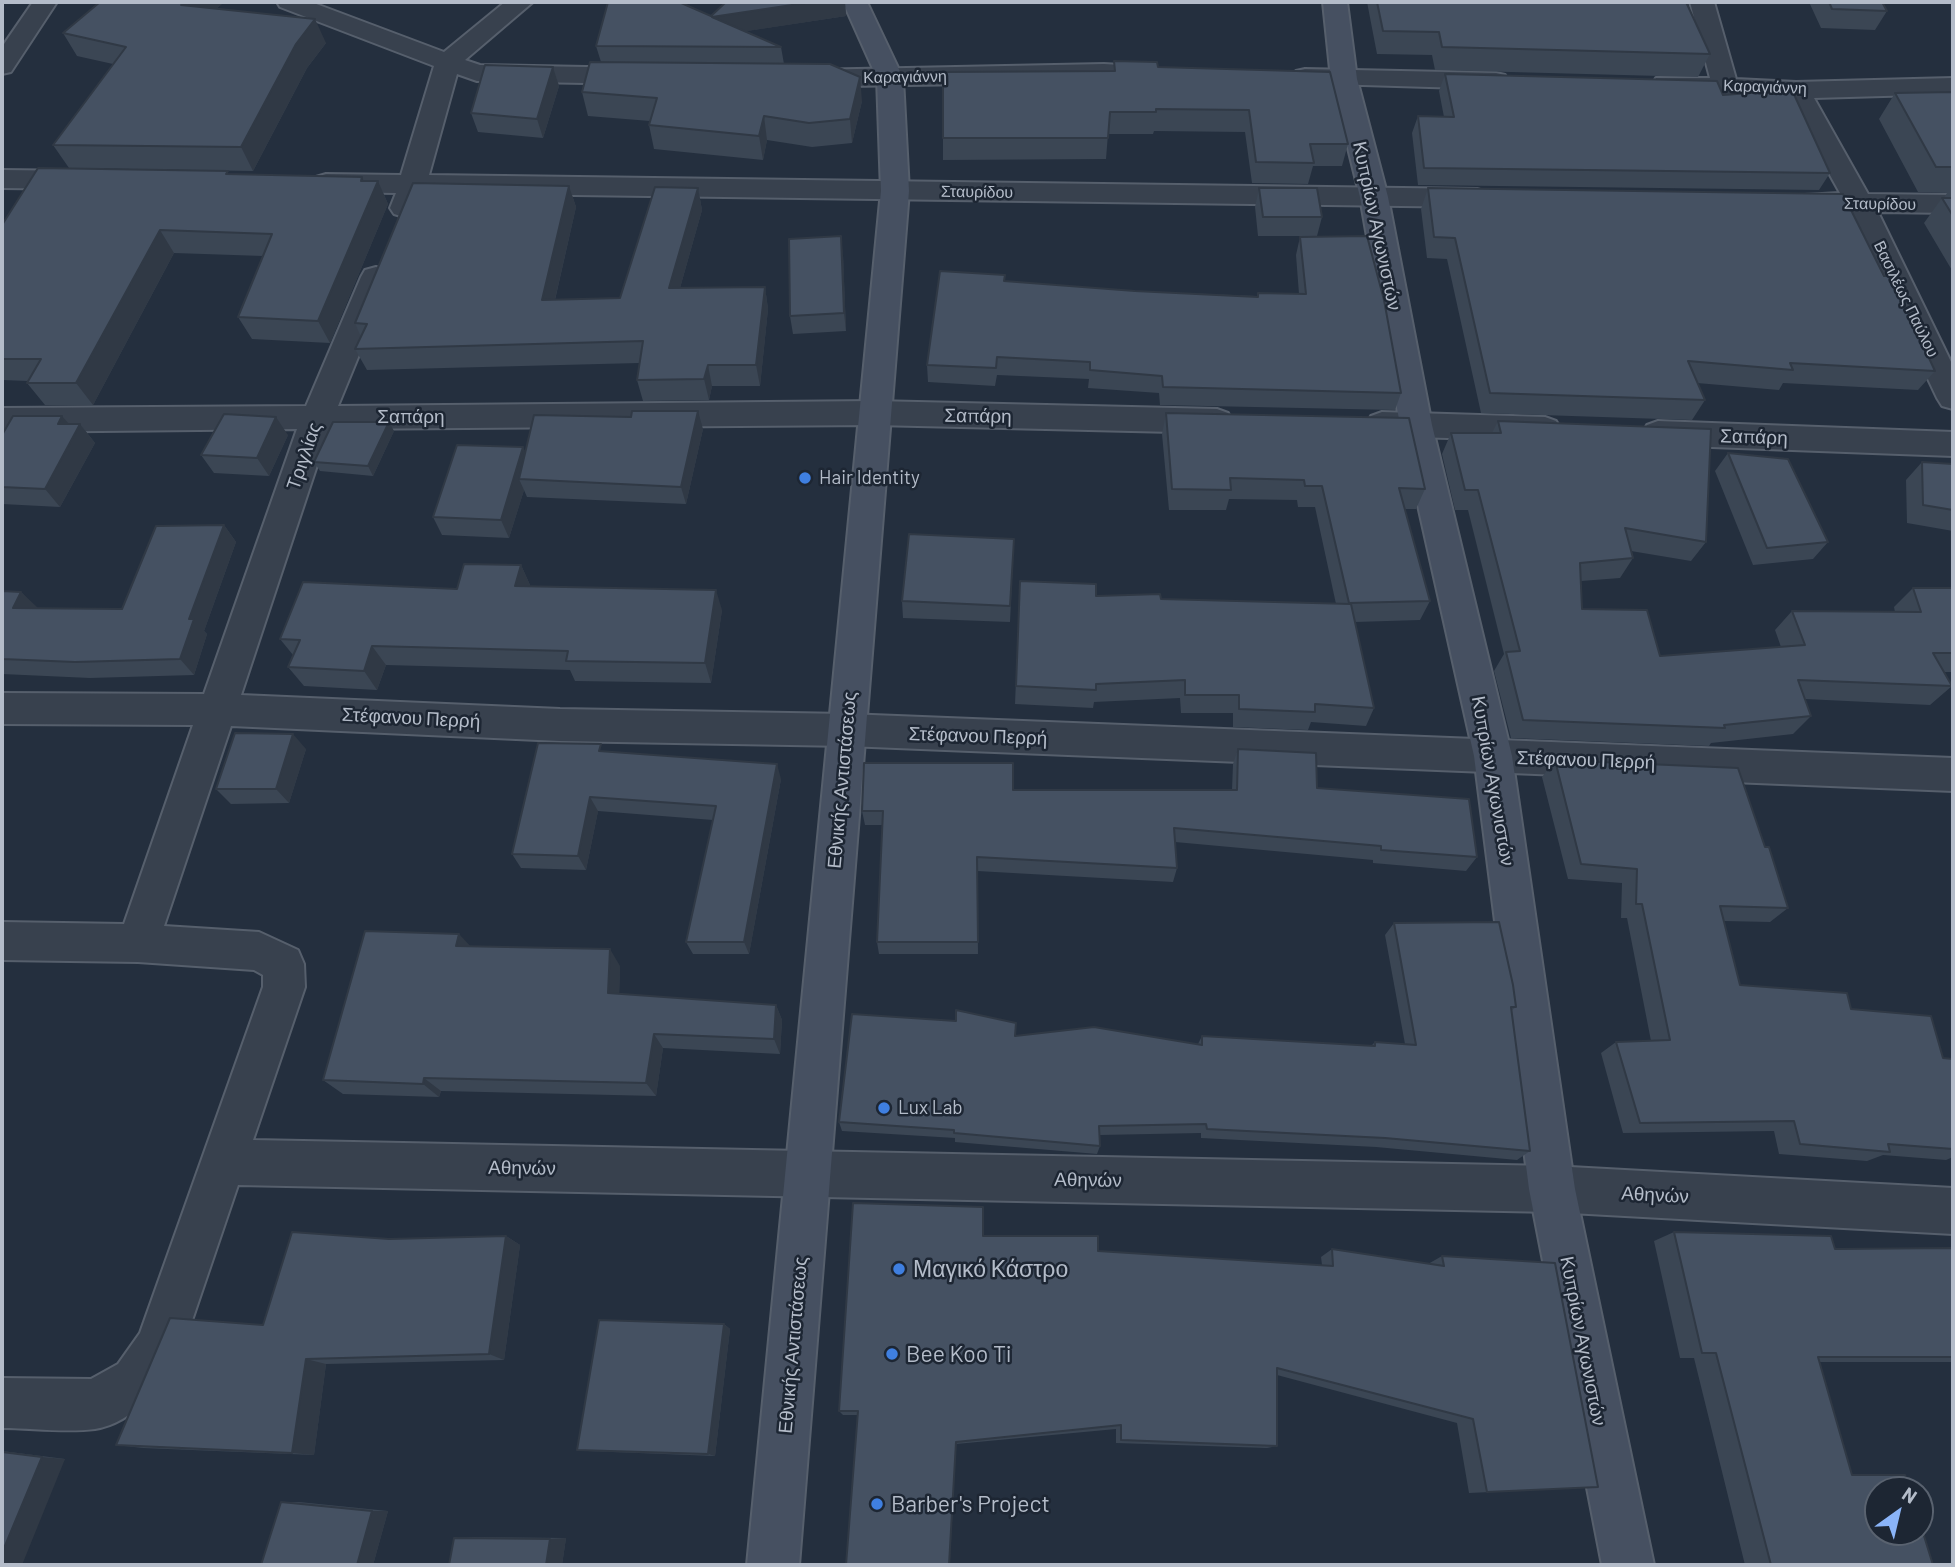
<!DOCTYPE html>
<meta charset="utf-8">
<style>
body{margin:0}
#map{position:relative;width:1955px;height:1567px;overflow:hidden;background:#242f3e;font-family:Barlow,sans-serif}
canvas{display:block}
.frame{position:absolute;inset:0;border:4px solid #b4bcc9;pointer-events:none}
.north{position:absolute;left:1864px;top:1476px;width:70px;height:70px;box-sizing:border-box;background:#1d2633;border:2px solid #59626f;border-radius:50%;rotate:34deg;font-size:19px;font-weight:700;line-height:28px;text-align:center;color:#b4bcc9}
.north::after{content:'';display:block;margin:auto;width:24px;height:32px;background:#8ab4f8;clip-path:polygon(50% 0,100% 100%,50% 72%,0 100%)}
</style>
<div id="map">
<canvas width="1955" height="1567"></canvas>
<div class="frame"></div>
<div class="north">N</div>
</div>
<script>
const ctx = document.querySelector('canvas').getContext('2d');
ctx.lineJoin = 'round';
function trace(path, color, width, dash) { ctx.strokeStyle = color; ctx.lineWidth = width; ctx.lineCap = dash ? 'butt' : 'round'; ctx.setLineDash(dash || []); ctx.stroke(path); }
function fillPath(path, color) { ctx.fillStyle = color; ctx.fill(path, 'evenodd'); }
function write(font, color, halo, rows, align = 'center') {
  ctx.font = font + ' Barlow,sans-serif'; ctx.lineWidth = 5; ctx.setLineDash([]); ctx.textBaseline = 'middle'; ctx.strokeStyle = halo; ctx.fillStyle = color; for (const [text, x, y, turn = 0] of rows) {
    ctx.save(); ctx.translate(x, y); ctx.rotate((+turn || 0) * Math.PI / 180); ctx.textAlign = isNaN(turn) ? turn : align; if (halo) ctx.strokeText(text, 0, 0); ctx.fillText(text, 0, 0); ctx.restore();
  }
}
const street = new Path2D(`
 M33,2H57L11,72L2,74V47Z
 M277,2H311L444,52L505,2H533L465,60L480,65L639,68L648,70L652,76L648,82L639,84L477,81L457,74L429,175L1477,189L1487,192L1491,198L1487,204L1477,207L424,193L414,214L404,217L394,214L390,208L396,193L326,192L316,189L312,183L316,177L326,174L401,175L434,66L280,7Z
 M1690,2H1714L1736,79L1796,82L1953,78V94L1814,98L1868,194L1953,195V213L1878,212L1953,366V409L1942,406L1937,398L1849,212L1786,208L1782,202L1786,196L1840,193L1787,98L1665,92L1656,90L1652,84L1656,78H1710Z
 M1104,64L1155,67L1159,73L1155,79L1146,81L850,86L799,84L795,78L799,72L808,70Z
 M1305,69L1496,73L1505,75L1509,81L1505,87L1496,89L1296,83L1292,77L1296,71Z
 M2,170L84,171L94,174L98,180L94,186L84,189L2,188Z
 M376,267L387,270L391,277L338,406L875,401L1217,409L1228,413L1233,421L1228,429L1217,433L875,425L329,429L241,695L560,709L847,714L1953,758V791L847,746L560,741L231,726L164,926L259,932L298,950L304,964L305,987L253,1140L1552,1166L1953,1188V1234L1552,1212L238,1185L183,1347C169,1382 134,1423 95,1429C65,1433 31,1428 2,1428V1378L91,1379L118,1364L140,1333L263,987V975L254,970L138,962L2,960V922L124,924L193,725L2,724V693L204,694L297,429L2,432V408L306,406L361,277L365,270Z
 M1382,412L1545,417L1556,421L1561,429L1556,437L1545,441L1382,436L1371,432L1366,424L1371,416Z
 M1658,421L1953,432V456L1658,445L1647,441L1642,433L1647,425Z`);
const secondary = new Path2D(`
 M843,2H867L903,78L909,191L799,1565H747L881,191L877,78Z
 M1323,2H1347L1357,79L1388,197L1432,425L1512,756L1575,1189L1654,1565H1602L1529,1189L1474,756L1400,425L1360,197L1331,79Z`);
const wall = new Path2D(`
 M100,2H224L216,9L326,43L307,68L253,171L69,168L53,145L113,64L77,56L63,33Z
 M726,2H845L846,16L746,31L781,47L784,64L862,101L852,143L812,147L767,140L763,160L654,149L649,125L650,121L588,116L582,92L601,62L596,46L711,16Z
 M1367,2H1686L1710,54L1698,77L1435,70L1432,55L1377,54Z
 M1809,2H1882L1887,11L1875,30L1821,28Z
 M1114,61L1158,67L1348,144L1342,166H1313L1308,184L1252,183L1245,132L1154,131L1153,134H1108L1106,159L943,160V138L1114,71Z
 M553,67L559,86L543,138L478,132L471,113Z
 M1445,74L1830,173L1819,190L1418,185L1412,133L1418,116L1444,117L1439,91Z
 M1953,92V272L1924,223L1942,198H1944L1947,193L1918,192L1879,119L1895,93Z
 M230,174L362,177L364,181H378L388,204L330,343L252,339L238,317L263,256L174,253L93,405H45L27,383L28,381L2,380V225Z
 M569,186L576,207L555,300L620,298L698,188L702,210L680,288L765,287L768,309L760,386H712L709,400L643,401L637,380L639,363L367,370L355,349L361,337L355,323Z
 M1259,188L1322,217L1317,236L1401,393L1395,410L1160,405L1159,393L1088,388L1089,379L997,375L995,386L928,382L927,365L1005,281L1135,291L1257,296L1258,293L1299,294L1296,255L1300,237L1312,236H1258L1255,207Z
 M1428,188L1884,276L1935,371L1918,390L1783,383L1779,390L1697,383L1705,400L1692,420L1481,413L1447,259L1427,258L1421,209Z
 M843,255L846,331L793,334L790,316Z
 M1166,413L1425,489L1416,509H1405L1430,601L1420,620L1355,622L1374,708L1366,726L1311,722L1308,730L1233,727V713H1181L1180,698L1094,702L1093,708L1015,704L1020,581L1096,596L1161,599L1336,604L1315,507H1298L1297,500L1229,499L1226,510H1169L1162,434Z
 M1498,421L1706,542L1691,561L1631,551L1633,558L1620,578L1581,581L1582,609L1660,656L1781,647L1775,630L1792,611L1895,612L1894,607L1913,588H1953V672H1944L1952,686L1930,705L1805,699L1811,716L1793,734L1711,743L1709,746L1511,738L1494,671L1504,654L1468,510H1455L1442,454L1451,433H1492Z
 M69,424H80L95,443L60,507L2,504V435Z
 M703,429L686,504L527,497L524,490L509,538L442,535L433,517L523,447L525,452Z
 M394,431L373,476L320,471L314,462Z
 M288,435L269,476L214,473L201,455Z
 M1728,453L1828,542L1813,559L1753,565L1715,471Z
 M1922,462L1953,464V531L1907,523L1906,480Z
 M224,525L236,542L204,631L207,634L194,675L90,678L2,674V591L21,592L37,609H122Z
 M1014,539L1010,622L903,618L902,601Z
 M521,565L530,585V587L722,610L711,683L575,681L570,670L386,665L377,690L304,686L288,667L293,655L280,639L457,589Z
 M306,749L289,803L231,804L216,789Z
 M1238,749L1317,788L1477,857L1466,871L1373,863V860L1175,842L1177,868L1173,882L977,871L978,954H879L877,942L882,825H865L862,811L1013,790H1232L1233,764Z
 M604,751L781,779L749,954H693L686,942L713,820L598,811L586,870L521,868L512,854Z
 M1555,760L1765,847L1788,908L1770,922L1724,921L1740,985L1851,1009L1943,1058L1953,1059V1157L1946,1160L1883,1155L1867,1161L1779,1154L1774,1131L1623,1133L1601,1053L1616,1042L1651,1041L1627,918H1621L1622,883L1568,879L1542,777Z
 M1394,923L1516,1007L1511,1011L1530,1151L1517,1160L1376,1147L1201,1138V1133L1100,1135V1146L1097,1154L955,1142V1138L842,1131L839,1122L1015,1036L1198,1044L1202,1036L1371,1046L1375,1042L1405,1044L1385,935Z
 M470,946L620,966L619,994L776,1005L782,1020L780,1054L663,1048L656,1096L441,1091L439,1097L343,1094L323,1080Z
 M1674,1232L1835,1249L1953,1248V1362H1819L1852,1475L1933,1565H1745L1694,1358H1680L1654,1241Z
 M506,1236L520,1245L504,1360L326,1364L314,1455L143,1448L116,1445L263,1325L389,1239Z
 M983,1236L1098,1251L1322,1265L1321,1257L1332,1249L1428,1264L1442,1256L1577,1488L1469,1493L1457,1423L1277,1375V1446L1267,1448L1116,1443V1429L956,1444L858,1415H843L839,1411Z
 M724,1324L730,1329L715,1456L587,1451L577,1450Z
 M2,1451L65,1459L2,1565Z
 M281,1502H299L388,1511L373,1565Z
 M473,1537L566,1538L562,1565L454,1538Z`);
const shadedWall = new Path2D(`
 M185,2H224L194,29L181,5Z
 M812,2H845L846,16L715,36L712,17Z
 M315,19L326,43L307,68L253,171L241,147L296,44Z
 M553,67L559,86L543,138L537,119Z
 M860,77L862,101L852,143L850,119Z
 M764,116L767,140L763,160L759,136Z
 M362,177L371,197L378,181L388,204L330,343L318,321Z
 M569,186L576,207L550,321L542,300Z
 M698,188L702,210L674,309L669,288Z
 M160,230L174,253L93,405L76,383Z
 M841,236L843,255L846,331L844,313Z
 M765,287L768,309L760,386L756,365Z
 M708,365L712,386L709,400L704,379Z
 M698,411L703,429L686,504L681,487Z
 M62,416L76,432L80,424L95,443L60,507L45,489L58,424Z
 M276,417L288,435L269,476L257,458Z
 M389,422L394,431L373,476L368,466Z
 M523,447L531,465L519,479L524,490L509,538L501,520Z
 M224,525L236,542L204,631L207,634L194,675L180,659L189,619Z
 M521,565L530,585L525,606L515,586Z
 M716,590L722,610L711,683L705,663Z
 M21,592L38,608L30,624L13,608Z
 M372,646L386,665L377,690L364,671Z
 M293,734L306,749L289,803L276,789Z
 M777,764L781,779L749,954L744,942Z
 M590,797L598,811L586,870L578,856Z
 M459,934L474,950L456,946Z
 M610,949L620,966L619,1009L608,993Z
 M776,1005L782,1020L780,1054L774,1039Z
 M654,1034L663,1048L656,1096L646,1083Z
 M424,1078L441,1091L439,1097L423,1084Z
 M506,1236L520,1245L504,1360L489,1354Z
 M724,1324L730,1329L715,1456L708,1454Z
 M306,1359L326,1364L314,1455L292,1453Z
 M956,1442L950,1565H949Z
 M42,1457L65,1459L22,1565H2V1553Z
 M372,1511H388L373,1565H357Z
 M566,1538L562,1565H546L550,1539Z`);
const building = new Path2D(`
 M100,2H185L181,5L315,19L296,44L241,147L53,145L126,47L63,33Z
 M608,2H679L711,16L726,2H812L712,17L781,47L596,46Z
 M1377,2H1686L1710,54L1442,47L1439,32L1383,31Z
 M1829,2H1882L1887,11L1832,9Z
 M1114,61L1157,62L1158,67L1330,72L1348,144H1310L1314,163L1256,162L1249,110L1156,109V112H1110L1108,138H943V72L1115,71Z
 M590,62L830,64L860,77L850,119L809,123L764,116L759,136L649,125L657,98L582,92Z
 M485,65L553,67L537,119L471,113Z
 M1445,74L1717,81L1723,95L1792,90L1830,173L1424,168L1418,116L1454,117Z
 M1953,92V167H1936L1895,93Z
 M38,168L228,171L226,174L362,177L361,181H378L318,321L238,317L272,234L160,230L76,383H27L41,359H2V225Z
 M413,183L569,186L542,300L620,298L655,187L698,188L669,288L765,287L756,365H708L704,379L637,380L643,341L355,349L367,324L355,323Z
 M1259,188H1317L1322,217H1263Z
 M1428,188L1843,194L1884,276H1891L1935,371L1790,363L1793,370L1688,361L1705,400L1490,393L1455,238L1434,237Z
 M1942,198H1953V216Z
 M841,236L844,313L790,316L789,239Z
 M1367,236L1384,300L1401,393L1163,387L1162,376L1090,370V362L997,357L996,368L927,365L940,271L1005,275L1004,281L1135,291L1258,297V293L1306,294L1300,237Z
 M632,411H698L681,487L519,479L534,415L631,417Z
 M1166,413L1409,418L1425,489L1399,488L1430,601L1349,603L1322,486H1305L1304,480L1230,478L1231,490L1172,489Z
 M224,414L276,417L257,458L201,455Z
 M13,416H62L58,424H80L45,489L2,487V435Z
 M1498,421L1711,429L1706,542L1625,528L1633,558L1580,563L1582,609L1647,610L1660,656L1805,645L1792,611L1921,612L1913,588H1953V653H1933L1952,686L1798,680L1811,716L1724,725L1725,728L1523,720L1506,652L1520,651L1478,490H1465L1451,433H1501Z
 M333,422H389L368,466L314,462Z
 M457,445L523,447L501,520L433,517Z
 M1728,453L1788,459L1828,542L1767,548Z
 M1922,462L1953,464V510L1923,505Z
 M224,525L189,619H194L180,659L75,662L2,659V591L21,592L13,608L122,609L156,526Z
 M909,534L1014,539L1010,606L902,601Z
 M464,564L521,565L515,586L716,590L705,663L566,661L568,651L372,646L364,671L288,667L300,640L280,639L303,582L457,589Z
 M1020,581L1096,584V596L1160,594L1161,599L1351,604L1374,708L1315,704V712L1239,709V695H1185V680L1096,684V690L1016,686Z
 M235,733L293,734L276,789H216Z
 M538,743L601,744L599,751L777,764L744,942H686L716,806L590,797L578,856L512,854Z
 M1238,749L1316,753L1317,788L1469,799L1477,857L1381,850V846L1174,828L1177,868L977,857L978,942H877L883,811H862L864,763H1013V790H1237Z
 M1555,760L1738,768L1765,847H1769L1788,908L1720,906L1740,985L1847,993L1851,1009L1931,1016L1943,1058L1953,1059V1149L1888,1144L1890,1152L1800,1144L1794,1121L1640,1123L1616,1042L1670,1040L1642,904H1636L1637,869L1581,864Z
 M1499,922L1513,985L1516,1007H1511L1530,1151L1385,1138L1207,1129L1206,1124L1099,1126L1100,1146L954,1133V1130L839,1122L852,1014L956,1021V1010L1016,1023L1015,1036L1094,1027L1202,1045V1036L1375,1046V1042L1416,1045L1394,923Z
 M365,931L459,934L456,946L610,949L608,993L776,1005L774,1039L654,1034L646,1083L424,1078L423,1084L323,1080Z
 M853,1203L983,1207V1236H1098V1251L1333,1266L1332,1249L1444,1266L1442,1256L1555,1263L1598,1487L1487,1492L1473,1419L1277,1368V1446L1121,1440V1425L956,1442L949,1565H846L858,1411H839Z
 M292,1232L389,1239L506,1236L489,1354L306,1359L292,1453L116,1445L170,1318L263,1325Z
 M1674,1232L1831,1236L1835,1249L1953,1248V1357H1818L1852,1475H1905L1910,1490H1878V1532H1920V1523L1933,1565H1771L1716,1353H1702Z
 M599,1320L724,1324L708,1454L577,1450Z
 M2,1452L42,1457L2,1553Z
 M281,1502L372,1511L357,1565H261Z
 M454,1538L550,1539L546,1565H449Z`);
const markers = [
 [805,478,7,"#3f7fe0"],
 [884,1108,7,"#3f7fe0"],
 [899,1269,7,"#3f7fe0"],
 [892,1354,7,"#3f7fe0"],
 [877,1504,7,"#3f7fe0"]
];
const farStreetnames = [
 ["Καραγιάννη",905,77,-1],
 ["Καραγιάννη",1765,87,2],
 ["Σταυρίδου",977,192,1],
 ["Σταυρίδου",1880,204,1],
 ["Βασιλέως Παύλου",1906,299,64]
];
const streetNames = [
 ["Κυπρίων Αγωνιστών",1377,226,78],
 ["Σαπάρη",978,416,1],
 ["Σαπάρη",411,417],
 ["Σαπάρη",1754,437,2],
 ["Τριγλίας",304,456,-71],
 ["Στέφανου Περρή",411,718,3],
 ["Στέφανου Περρή",978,736,2],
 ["Στέφανου Περρή",1586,760,2],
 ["Εθνικής Αντιστάσεως",842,780,-85],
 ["Κυπρίων Αγωνιστών",1493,781,80],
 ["Αθηνών",522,1168,1],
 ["Αθηνών",1088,1180,1],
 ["Αθηνών",1655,1195,3],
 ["Κυπρίων Αγωνιστών",1583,1341,79],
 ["Εθνικής Αντιστάσεως",793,1345,-85]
];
const poiNames = [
 ["Hair Identity",819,478],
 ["Lux Lab",898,1108]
];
const nearPoinames = [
 ["Μαγικό Κάστρο",913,1269],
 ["Bee Koo Ti",906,1354],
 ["Barber's Project",891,1504]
];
trace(street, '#565f6c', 4);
trace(secondary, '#565f6c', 4);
fillPath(street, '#38414e');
fillPath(secondary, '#465061');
fillPath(wall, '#3b4654');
fillPath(shadedWall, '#303945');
fillPath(building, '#455162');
trace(building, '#303945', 2);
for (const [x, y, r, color] of markers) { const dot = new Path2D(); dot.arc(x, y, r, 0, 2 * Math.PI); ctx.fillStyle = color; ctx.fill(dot); trace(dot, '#1d2633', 2.5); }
write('16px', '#b4bcc9', '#1d2633', farStreetnames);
write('19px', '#b4bcc9', '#1d2633', streetNames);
write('19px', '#b4bcc9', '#1d2633', poiNames, 'left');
write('23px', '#b4bcc9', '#1d2633', nearPoinames, 'left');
</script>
